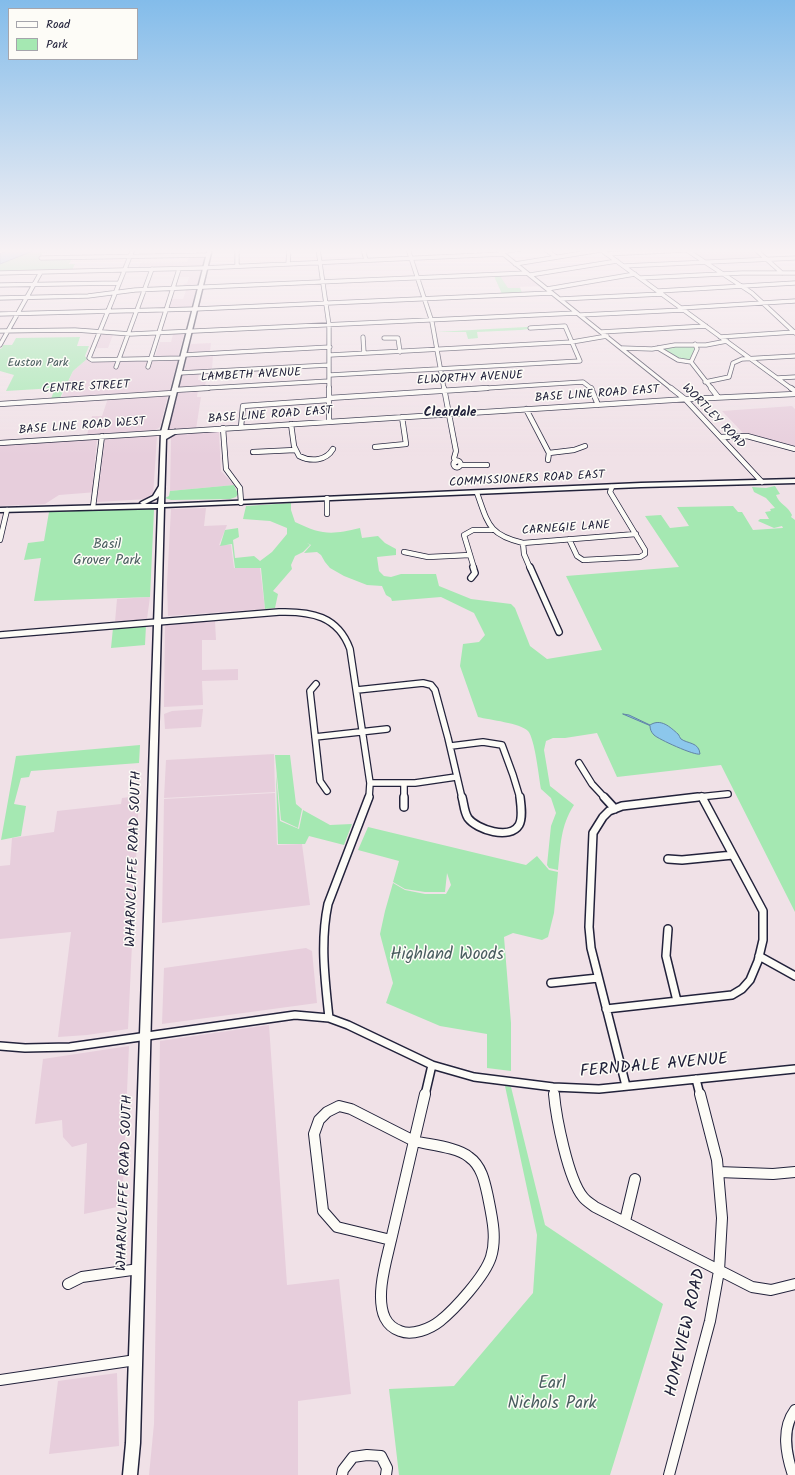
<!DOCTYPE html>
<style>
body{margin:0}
#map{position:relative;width:795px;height:1475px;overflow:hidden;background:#f0e1e7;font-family:Kalam,sans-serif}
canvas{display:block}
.legend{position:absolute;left:8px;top:8px;width:130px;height:52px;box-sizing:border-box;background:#fdfcf7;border:1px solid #a5a5ac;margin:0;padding:5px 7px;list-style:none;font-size:12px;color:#22223b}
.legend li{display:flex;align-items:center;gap:8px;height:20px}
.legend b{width:20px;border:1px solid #a5a5ac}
</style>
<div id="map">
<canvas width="795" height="1475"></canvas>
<ul class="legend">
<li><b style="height:5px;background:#fdfcf7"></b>Road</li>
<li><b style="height:11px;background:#a5e8b2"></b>Park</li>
</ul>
</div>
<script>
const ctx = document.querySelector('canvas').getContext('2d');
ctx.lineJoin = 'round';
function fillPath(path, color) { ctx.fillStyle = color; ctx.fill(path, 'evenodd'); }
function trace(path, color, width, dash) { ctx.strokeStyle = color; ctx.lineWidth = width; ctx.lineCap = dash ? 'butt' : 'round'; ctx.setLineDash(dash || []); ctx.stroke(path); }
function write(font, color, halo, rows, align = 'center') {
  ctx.font = font + ' Kalam,sans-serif'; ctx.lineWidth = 3; ctx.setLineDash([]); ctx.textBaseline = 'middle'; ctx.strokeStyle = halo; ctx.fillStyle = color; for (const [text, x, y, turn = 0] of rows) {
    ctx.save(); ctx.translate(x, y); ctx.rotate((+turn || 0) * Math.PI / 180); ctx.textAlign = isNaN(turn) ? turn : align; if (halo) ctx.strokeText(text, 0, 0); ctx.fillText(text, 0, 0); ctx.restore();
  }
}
const built = new Path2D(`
 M687,249H712L713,251L752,249L763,259L706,261Z
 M189,256H205L202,267L138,269L140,263L187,262Z
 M201,269L197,288H182L184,284L187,283L189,277H179L180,270Z
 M526,274L542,286L520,287L523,294H502L494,276Z
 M186,290H196L191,308L169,309L171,299H183Z
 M100,334L113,335L108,348H95Z
 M173,334H184L178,357H155L160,342H171Z
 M211,343L210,352L188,354L190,344Z
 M213,355L212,370L184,371L187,357Z
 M87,359L97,361L178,360L169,392L61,398L73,371Z
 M199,373L198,380H206L205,387L179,388L182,374Z
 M198,390L197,397H201L196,429L168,430L178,392Z
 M168,395L160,427L156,430L87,435L92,416H102L108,398Z
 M792,406L795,409V446L744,434L722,411Z
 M219,432L221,471L234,485L170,491L171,437L176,434Z
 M154,435V436H157L153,496L148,499L97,502V492L59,495L45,504L0,506V445L97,439L93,480L100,478L105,438Z
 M206,508L204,526L227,525L219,545H231L234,568H260L265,609L168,616L167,584L171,509Z
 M150,597L147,619L115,622L117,599Z
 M215,621L216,640H202V670L238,669V680L202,681L203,705L164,707L165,626L168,624Z
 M203,709L201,727L165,729L164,714L172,711Z
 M274,754L275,792L164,798L166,760Z
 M275,793L277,845L302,844L310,905L162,923L164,799Z
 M139,796L128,1029L87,1035L58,1037L71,932L0,939V866L10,865L12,838L54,832L57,811L121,804L122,798Z
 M306,948L312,951L317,1003L162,1024L164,968Z
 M269,1025L287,1285L339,1279L351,1394L298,1401V1475H149L154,1424L160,1041Z
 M129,1046L122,1206L84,1214L87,1143L72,1147L63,1137L62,1120L35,1124L43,1059Z
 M117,1373L119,1446L49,1454L58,1381Z`);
const green = new Path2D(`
 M38,249H56L42,254L39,259L72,258L69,264H75L72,270L0,272V264Z
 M494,276H500L508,288H520L522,293L502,294Z
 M561,325L521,330L477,332L478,338L468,339L466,332H436Z
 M80,337L77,346H89L85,356L87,359L73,371L60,398L51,399L55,388L6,391L14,375L0,371V349L2,348L3,345H12L16,338Z
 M674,346H694L695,350L689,360C681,362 667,355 661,349Z
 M234,485L238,494L236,497L230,499L171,500L165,498L169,496L170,491Z
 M775,486L780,494L776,495C779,504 788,506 792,515L791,517L795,520V912L721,765L617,777L597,733L565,738H553L546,741L544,750L550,786L574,805C560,827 561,845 558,870L549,868L547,865L551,826L556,813L551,798L541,789C539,778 535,739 528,731C520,723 490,720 478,717L460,666L463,644L479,642L485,635L474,613L441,597L392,601L391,598L386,595L382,586L367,585L344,576L330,568L325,562L321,555L317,552L304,553L311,545L307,543L310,545L303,552L295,556L291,565L292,569L273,591L278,594L275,608L265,609L261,568H235L232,544L220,546L225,530L238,528L239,537L233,540L235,558L254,556L260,561L272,552L287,534V528L270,521L243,519L246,506L291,503V510L295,522C322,535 331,535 360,528L362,538L378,536L385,543L396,549V555L377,557L379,571L384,576L391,577L401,574H436L439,586L471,599L511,604L515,608L530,646L547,659L602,650L566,576L679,567L645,516L661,515L670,528L689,526L677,507L733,506L738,512H742L753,530L783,528L782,526L774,528L758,521L760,519H769L765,512L771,511L770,509L775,508L766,498L754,492L752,487L766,488Z
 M152,508L154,510L150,597L34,601L41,558L24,560L28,543L44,541L49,512Z
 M146,625L145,645L111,648L113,628Z
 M140,745L139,763L31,771L29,777L21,778L14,804L26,806L21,836L1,840L16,756Z
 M275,755H290L296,804L302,809L298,828L281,820Z
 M276,773L280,821L299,829L303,810L330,825L352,824L344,845L309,836L305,844H278Z
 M368,827L526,865L537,856L549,870L558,872L554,913L548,937L542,940L513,933L504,937L511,1023V1071L487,1068V1034L440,1026L386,1003L393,983L380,934L385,911L393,883L405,890L425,894H446L451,885L447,873L445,892H425L405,889L393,882L399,861L358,850Z
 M505,1086L511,1087L545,1225L663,1304L610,1475H399L389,1389L454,1386L533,1293L537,1235Z`);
const water = new Path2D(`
 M12,249H38L0,264V254Z
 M623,714L629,715L650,725C661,718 670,727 678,734C679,735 680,738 681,739C688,744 699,742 700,754C695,756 658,739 654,735C651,732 650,729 650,726Z`);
const minorFar4 = new Path2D(`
 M133,249L89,358L92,360L182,358
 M237,249V266
 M318,249L329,325V389
 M363,249L366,260
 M408,249L432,322L444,389
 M497,249L672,389
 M545,249L556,257
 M600,249L792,389
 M685,249L752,293L795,333
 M755,249L782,273
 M501,252L520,249
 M606,254L686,250
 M41,258L208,255
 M288,264L289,249
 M515,264L601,250
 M623,266L795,258
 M0,273L202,268L503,254
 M530,275L617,261
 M640,278L742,273H795
 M0,285L119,283
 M547,289L635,274
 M658,291L795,283
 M0,298L88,296L135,290L527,273
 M560,299L662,294
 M681,308L795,301
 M0,314L195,309L552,293
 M580,315L683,310
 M0,331L75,330L131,334L577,313
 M601,332L706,326
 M363,337L364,353
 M720,337L795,332
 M384,338H398L400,352
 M695,344L697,349L691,362L712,389
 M0,345L41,272
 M622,348L652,349L675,345H706L727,341
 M658,348L678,360L691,362
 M183,355L330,347
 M330,355L572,342L607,336
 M116,367L152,269
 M148,367L179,269
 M179,373L329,365
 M330,375L580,361L565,326L530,328
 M777,378L795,377
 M705,382L729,377L733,363L742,359L795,356
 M191,389L329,381
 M472,389L583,382L592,389`);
const minorFar3 = new Path2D(`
 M329,388V422
 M444,388L456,451L454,458L456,462
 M591,388L598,405
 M671,388L685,399L762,482
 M711,388L718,397
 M791,388L795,391
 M174,390L208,388
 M329,398L487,388
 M0,404L173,393
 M526,409L549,453L548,460
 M291,424L294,446L299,456C311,462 326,461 333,449
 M241,427L243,406L329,400
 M223,428L226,469L240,488L241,503
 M721,437L747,436L795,449
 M0,443L688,399L795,394
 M375,447L406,444L402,417
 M253,452L295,450
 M549,453L574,450L585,446
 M453.5 464a3.5 3.5 0 1 1 7 0a3.5 3.5 0 1 1-7 0Z
 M461,465H487
 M477,493C488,523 488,535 523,543L636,534
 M327,498V514
 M93,507L102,436
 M569,539L577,556L583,560L640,557L645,554V550L610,492L612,487
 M0,540L7,510
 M523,543L524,554L530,568
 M404,552L428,557L470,555
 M474,568L464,535L473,530H492`);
const minorFar2 = new Path2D(`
 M530,567L559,632
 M471,578L475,573L473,567
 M0,635L279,612C311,611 338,616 350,649L370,783L369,798
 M316,684L310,691L320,781L327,791
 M357,690L423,683L431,685L435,690L448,738L462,798
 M315,737L387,729
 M451,746L483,742L502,745L513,775L520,798
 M579,763L592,784L605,798
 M370,783H415L456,777
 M404,783V798
 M701,796L702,798
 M689,798L728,794`);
const minorFar1 = new Path2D(`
 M404,797V807
 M462,797C464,804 464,812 468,818C477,830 510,840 519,825C523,818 521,805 520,797
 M604,797L615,809
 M668,859L682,860L733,855
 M668,929L666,956L677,1001
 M759,956L795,976
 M551,983L598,978
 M606,1009L732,995L742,989L750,980L758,961L763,940V911L702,797
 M329,1018C325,980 320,942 328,904L369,797
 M0,1046L25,1048L70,1047L295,1015L329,1018L348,1025L432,1065L474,1077L553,1087L599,1089L795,1069
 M696,1079L700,1095
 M626,1086L591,948L589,927L593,833L603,817L609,811L622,806L698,797
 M553,1087L554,1095
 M425,1095L432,1065`);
const minor = new Path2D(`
 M554,1094C556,1117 568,1179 583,1197C586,1201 591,1204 595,1207L752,1287L771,1290L795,1284
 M414,1141L425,1094
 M718,1172L773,1174L795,1172
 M625,1221L635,1179
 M391,1240C386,1262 375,1297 385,1318C388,1324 394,1329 400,1331C412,1336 430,1329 440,1321C455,1309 485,1276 491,1257C497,1238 492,1217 488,1197C485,1183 482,1166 469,1157C457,1147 430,1145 414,1141
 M391,1240L337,1227L323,1211L314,1134L319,1120L327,1112L339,1106L351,1109L414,1141
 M391,1240L414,1141
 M68,1284L82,1277L139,1269
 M0,1380L136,1360
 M342,1475L343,1470L353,1457L367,1455L381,1456L387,1468L386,1475
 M669,1475L710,1321L719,1271L722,1218L717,1160L700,1094
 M793,1475C786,1454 781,1429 795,1410`);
const major = new Path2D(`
 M208,249H212L167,432V434L175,430L178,432L166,439L164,504L641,483L795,479V483L641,487L164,507L140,1443L137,1475H123L126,1443L158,508L0,512V508L142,504L140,503L141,502L153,496L159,486L161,432ZM159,496L158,504H145L157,498Z`);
const farParknames = [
 ["Euston Park",38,364]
];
const farStreetnames = [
 ["LAMBETH AVENUE",251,376,-3],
 ["ELWORTHY AVENUE",470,379,-3],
 ["CENTRE STREET",86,388,-3],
 ["BASE LINE ROAD EAST",597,395,-4],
 ["BASE LINE ROAD EAST",270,416,-4],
 ["WORTLEY ROAD",713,417,46],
 ["BASE LINE ROAD WEST",82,427,-4],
 ["COMMISSIONERS ROAD EAST",527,480,-3],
 ["CARNEGIE LANE",566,529,-4]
];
const farNeighbourhoodnames = [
 ["Cleardale",450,414]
];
const parkNames = [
 ["Basil",107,546],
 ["Grover Park",107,562]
];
const streetNames = [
 ["WHARNCLIFFE ROAD SOUTH",135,859,-88],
 ["WHARNCLIFFE ROAD SOUTH",126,1183,-88]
];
const nearParknames = [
 ["Highland Woods",447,956],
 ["Earl",552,1385],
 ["Nichols Park",552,1405]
];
const nearStreetnames = [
 ["FERNDALE AVENUE",654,1067,-5],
 ["HOMEVIEW ROAD",687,1333,-77]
];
fillPath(built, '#e7cedc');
fillPath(green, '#a5e8b2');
fillPath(water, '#8cc7ec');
trace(water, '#6285a5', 1);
trace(minorFar4, '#22223b', 5);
trace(minorFar3, '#22223b', 6);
trace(minorFar2, '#22223b', 8);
trace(minorFar1, '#22223b', 10);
trace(minor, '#22223b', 12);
trace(major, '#22223b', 3);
trace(minorFar4, '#fdfcf7', 3.5);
trace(minorFar3, '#fdfcf7', 4.5);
trace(minorFar2, '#fdfcf7', 5.5);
trace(minorFar1, '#fdfcf7', 7);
trace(minor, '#fdfcf7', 10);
fillPath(major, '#fdfcf7');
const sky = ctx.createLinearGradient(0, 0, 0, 456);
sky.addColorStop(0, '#83bcea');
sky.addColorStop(0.55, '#f8f2f4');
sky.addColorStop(1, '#f8f2f400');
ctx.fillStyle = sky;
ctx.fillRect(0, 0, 795, 456);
write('12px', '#495d5f', '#fdfcf7', farParknames);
write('12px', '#22223b', '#fdfcf7', farStreetnames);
write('bold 13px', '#22223b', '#fdfcf7', farNeighbourhoodnames);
write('14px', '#495d5f', '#fdfcf7', parkNames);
write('14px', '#22223b', '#fdfcf7', streetNames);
write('17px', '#495d5f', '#fdfcf7', nearParknames);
write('17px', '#22223b', '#fdfcf7', nearStreetnames);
</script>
